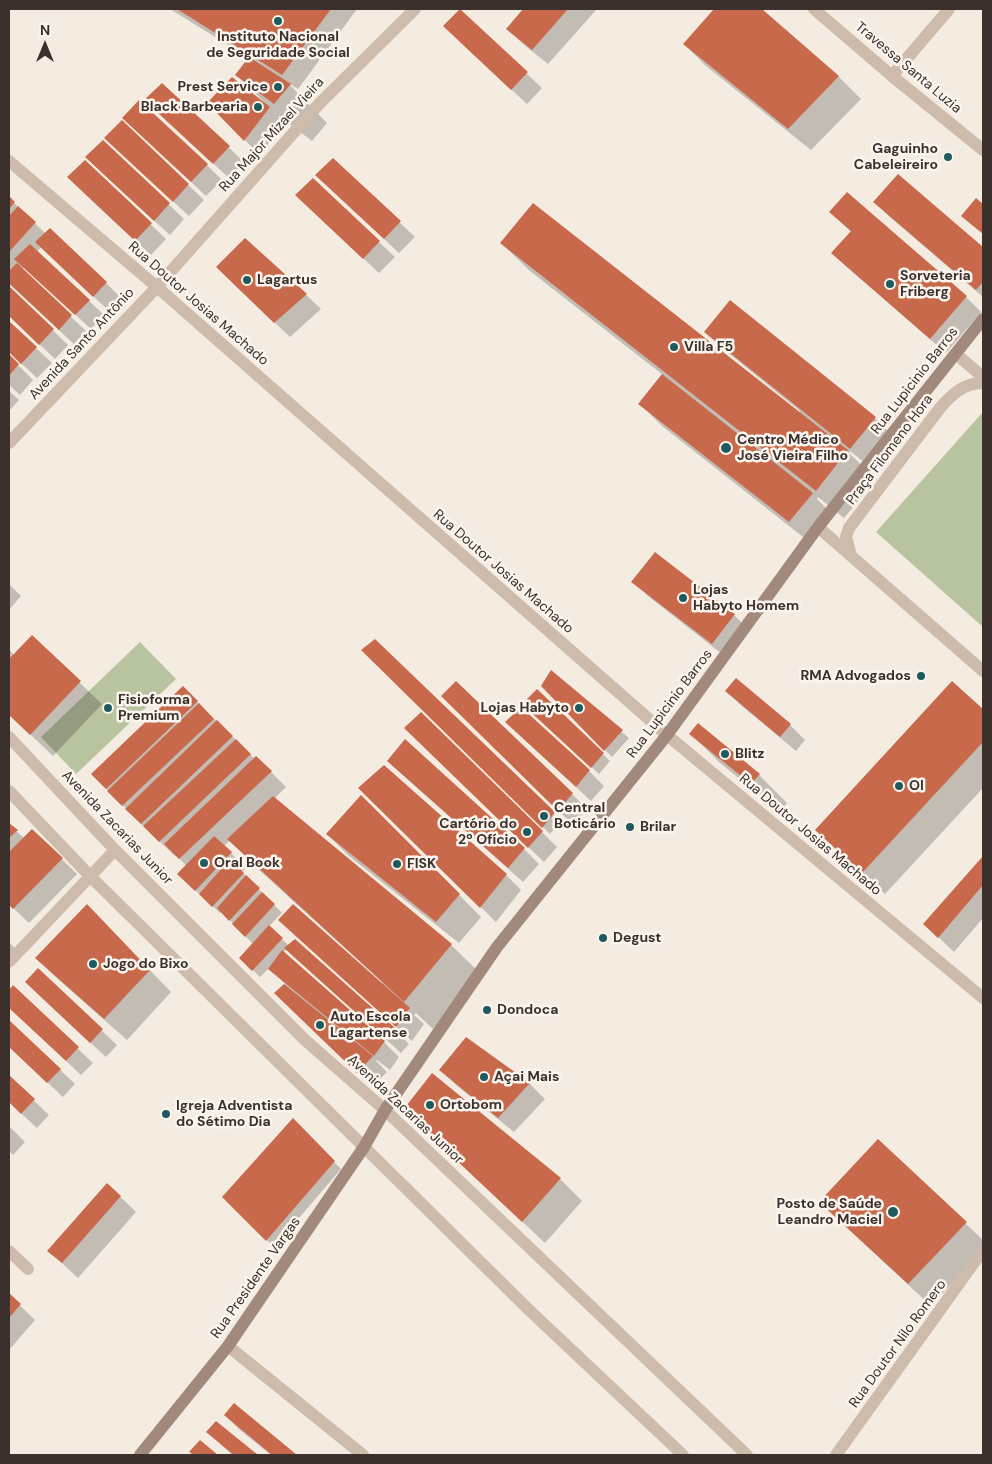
<!DOCTYPE html>
<meta charset="utf-8">
<style>
body{margin:0}
#map{position:relative;width:992px;height:1464px;overflow:hidden;background:#f4ebe1;font-family:"DM Sans",sans-serif}
canvas{display:block}
.frame{position:absolute;inset:0;border:10px solid #3b302b;pointer-events:none}
.north{position:absolute;left:20px;top:20px;width:50px;height:50px;-webkit-text-stroke:4px #fbf5ee;paint-order:stroke;rotate:0deg;font-size:14px;font-weight:700;line-height:20px;text-align:center;color:#3b302b}
.north::after{content:'';display:block;margin:auto;width:18px;height:22px;background:#3b302b;clip-path:polygon(50% 0,100% 100%,50% 72%,0 100%)}
</style>
<div id="map">
<canvas width="992" height="1464"></canvas>
<div class="frame"></div>
<div class="north">N</div>
</div>
<script>
const ctx = document.querySelector('canvas').getContext('2d');
ctx.lineJoin = 'round';
function fillPath(path, color) { ctx.fillStyle = color; ctx.fill(path, 'evenodd'); }
function trace(path, color, width, dash) { ctx.strokeStyle = color; ctx.lineWidth = width; ctx.lineCap = dash ? 'butt' : 'round'; ctx.setLineDash(dash || []); ctx.stroke(path); }
function write(font, color, halo, rows, align = 'center') {
  ctx.font = font + ' "DM Sans",sans-serif'; ctx.lineWidth = 5; ctx.setLineDash([]); ctx.textBaseline = 'middle'; ctx.strokeStyle = halo; ctx.fillStyle = color; for (const [text, x, y, turn = 0] of rows) {
    ctx.save(); ctx.translate(x, y); ctx.rotate((+turn || 0) * Math.PI / 180); ctx.textAlign = isNaN(turn) ? turn : align; if (halo) ctx.strokeText(text, 0, 0); ctx.fillText(text, 0, 0); ctx.restore();
  }
}
const green = new Path2D(`
 M983,412V627L876,532Z
 M140,642L176,679L76,774L41,737Z`);
const shadow = new Path2D(`
 M170,9H357L298,89L290,84V85L327,123L312,141L279,116L278,117L284,123L260,155L245,140L264,102L237,75L249,58Z
 M525,9H597L548,64L523,44L508,29Z
 M716,9H760L839,77L861,99L811,150L706,66L684,44Z
 M460,11L542,88L527,104L459,41Z
 M162,84L244,162L229,178L161,115Z
 M122,122L204,200L189,216L121,153Z
 M139,133L207,165L222,180L206,196Z
 M103,141L184,219L170,235L101,172Z
 M333,160L415,237L399,253L332,190Z
 M85,161L166,239L151,255L83,192Z
 M899,176L983,248V297L890,217L875,202Z
 M313,180L395,257L379,273L312,210Z
 M847,194L966,297L981,312L946,353L848,268L833,253L851,232L831,212Z
 M9,198L46,234L106,283L121,298L109,311L41,247L37,252L104,315L91,329L24,267L21,270L86,331L74,344L9,284Z
 M501,243L799,413L800,411L721,347L705,332L875,418L890,433L865,463L850,451L849,453L876,479L844,518L818,497L817,499L834,516L812,544L662,426L640,404L663,375L530,271Z
 M232,282L306,295L321,309L290,337Z
 M9,288L68,345L55,359L9,315Z
 M9,323L52,363L37,378L9,352Z
 M9,356L33,380L20,395L9,385Z
 M9,391L19,400L9,411Z
 M633,581L734,615L749,630L727,658L648,596Z
 M9,584L21,596L9,610Z
 M32,637L102,704L53,756L9,714V649L14,655Z
 M375,640L561,821L550,834L363,651Z
 M551,672L629,738L612,757L542,686Z
 M952,683L983,711V788L885,894L839,852L817,830Z
 M183,688L255,759L271,772L286,787L274,799L451,945L480,973L433,1029L416,1013L414,1015L424,1024L412,1041L280,920L381,984L383,983L257,868L230,840L224,846L246,868L242,872L282,913L269,926L289,946L394,1029L409,1044L401,1053L286,949L283,953L384,1042L399,1057L390,1070L377,1060L376,1061L387,1072L372,1087L276,993L285,984L269,968L260,977L241,958L253,944L222,912L220,913L194,889L187,866L176,855L175,856L138,821L92,774Z
 M537,690L610,761L599,774L531,711Z
 M727,691L790,725L805,740L796,751L742,706Z
 M442,696L572,794L587,809L573,825Z
 M691,734L759,775L787,803L780,812L719,762Z
 M522,737L589,771L604,786L591,801Z
 M421,743L542,832L557,847L544,862Z
 M388,761L524,849L539,864L523,882L404,776Z
 M360,788L506,875L521,890L496,922Z
 M361,796L481,917L459,943L349,856L327,834Z
 M9,825L24,838L32,830L77,874L29,923L9,904Z
 M983,858V918L954,952L925,924Z
 M109,928L171,992L127,1040L59,980L36,958Z
 M9,942L17,951L9,960Z
 M38,970L117,1045L106,1057L41,997Z
 M13,987L93,1063L81,1075L9,1007V992Z
 M9,1021L75,1084L63,1097L9,1046Z
 M466,1039L530,1084L545,1099L514,1132L456,1085L441,1070Z
 M9,1077L49,1115L37,1128L9,1102Z
 M293,1120L341,1169L274,1247L224,1197Z
 M9,1126L25,1142L13,1155L9,1151Z
 M427,1132L560,1179L582,1201L545,1243Z
 M878,1141L983,1240V1250L931,1306L843,1224Z
 M107,1184L136,1212L78,1278L49,1251Z
 M9,1295L35,1320L9,1350Z
 M234,1405L295,1455H271L240,1430L225,1415Z
 M216,1422L257,1455H232L208,1432Z`);
const building = new Path2D(`
 M177,9H331L282,75Z
 M460,9L528,72L511,90L443,26Z
 M523,9H568L532,50L506,29Z
 M714,9H762L839,76L788,129L683,44Z
 M249,57L291,84L274,104L235,75Z
 M232,77L270,107L244,141L207,103Z
 M162,83L230,146L213,164L144,100Z
 M139,100L208,164L191,182L122,118Z
 M122,120L189,184L173,202L104,138Z
 M103,140L170,203L154,221L85,157Z
 M333,158L401,221L384,239L315,175Z
 M85,160L152,223L135,241L67,177Z
 M898,174L983,247V282L976,290L873,202Z
 M313,178L380,241L363,259L295,195Z
 M847,192L967,296L930,339L831,253L851,231L829,212Z
 M9,196L15,202L9,209Z
 M976,198L983,204V234L961,216Z
 M533,203L848,450L816,491L500,243Z
 M18,206L36,222L9,252V216Z
 M50,228L107,282L93,297L35,242Z
 M245,238L307,294L274,323L216,267Z
 M30,244L90,300L75,315L14,259Z
 M17,263L72,315L59,330L9,283V271Z
 M9,286L54,329L39,345L9,316Z
 M730,300L876,417L850,449L704,332Z
 M9,321L37,347L21,364L9,352Z
 M9,354L19,364L9,376Z
 M662,374L813,493L789,522L638,404Z
 M655,552L735,614L712,644L631,582Z
 M32,635L81,681L30,735L9,715V659Z
 M375,639L555,812L542,828L361,650Z
 M551,670L623,730L604,751L541,686Z
 M736,678L791,724L780,737L725,691Z
 M456,681L573,793L558,811L441,696Z
 M952,681L983,709V742L862,873L815,830Z
 M183,686L198,701L106,789L91,774Z
 M537,689L604,753L591,768L522,704Z
 M199,703L214,719L122,806L107,791Z
 M521,707L590,770L576,787L505,722Z
 M421,712L543,831L528,848L404,728Z
 M217,720L233,736L141,824L125,809Z
 M698,723L760,774L751,784L689,734Z
 M236,739L251,754L159,842L143,826Z
 M405,739L525,848L508,868L387,761Z
 M256,756L272,771L179,859L164,844Z
 M384,765L507,874L480,908L358,788Z
 M361,795L460,894L436,922L326,834Z
 M273,796L452,944L404,1002L227,839Z
 M9,823L18,830L9,838Z
 M32,829L63,858L13,909L9,905V852Z
 M214,836L232,852L195,891L177,874Z
 M983,856V885L938,938L923,924Z
 M230,859L244,873L212,907L199,894Z
 M246,875L260,888L229,921L217,908Z
 M262,892L275,904L245,937L232,924Z
 M87,904L150,970L104,1019L35,958Z
 M293,904L410,1008L396,1027L278,920Z
 M269,925L283,938L252,971L239,958Z
 M295,939L395,1028L385,1039L284,948Z
 M282,950L385,1041L374,1056L268,969Z
 M38,968L103,1029L90,1043L25,982Z
 M284,984L373,1056L357,1073L274,993Z
 M13,985L79,1047L66,1061L9,1008V990Z
 M9,1020L61,1069L47,1083L9,1047Z
 M466,1037L530,1083L498,1118L439,1070Z
 M432,1073L561,1178L522,1222L403,1110Z
 M9,1075L35,1099L21,1114L9,1102Z
 M293,1118L335,1161L266,1241L222,1197Z
 M878,1139L967,1222L908,1284L819,1202Z
 M107,1183L121,1196L62,1263L47,1251Z
 M9,1293L21,1304L9,1318Z
 M234,1403L297,1455H272L224,1415Z
 M216,1421L258,1455H234L206,1432Z
 M200,1440L218,1455H194L189,1452Z`);
const lane = new Path2D(`
 M892,76L949,9
 M228,1346L363,1455`);
const street = new Path2D(`
 M814,9L892,76L983,150
 M9,161L157,287L667,735L983,998
 M956,354L983,377
 M9,443L157,287L319,104L415,9
 M818,527L983,671
 M851,555L846,537L849,528L940,408C952,394 964,383 983,383
 M9,737L115,850L305,1040L385,1110L747,1455
 M9,791L90,876L528,1309L683,1455
 M9,962L115,850
 M9,1251L28,1269
 M836,1455L983,1250`);
const secondary = new Path2D(`
 M140,1455L228,1346L364,1147L385,1110L497,947L667,735L818,527L983,319`);
const markers = [
 [278,21,5,"#1f5a5e"],
 [278,87,5,"#1f5a5e"],
 [258,107,5,"#1f5a5e"],
 [948,157,5,"#1f5a5e"],
 [247,280,5,"#1f5a5e"],
 [890,284,5,"#1f5a5e"],
 [674,347,5,"#1f5a5e"],
 [726,448,6,"#1f5a5e"],
 [683,598,5,"#1f5a5e"],
 [921,676,5,"#1f5a5e"],
 [108,708,5,"#1f5a5e"],
 [579,708,5,"#1f5a5e"],
 [725,754,5,"#1f5a5e"],
 [899,786,5,"#1f5a5e"],
 [544,816,5,"#1f5a5e"],
 [630,827,5,"#1f5a5e"],
 [527,832,5,"#1f5a5e"],
 [204,863,5,"#1f5a5e"],
 [397,864,5,"#1f5a5e"],
 [603,938,5,"#1f5a5e"],
 [93,964,5,"#1f5a5e"],
 [487,1010,5,"#1f5a5e"],
 [320,1025,5,"#1f5a5e"],
 [484,1077,5,"#1f5a5e"],
 [430,1105,5,"#1f5a5e"],
 [166,1114,5,"#1f5a5e"],
 [893,1212,6,"#1f5a5e"]
];
const poiNames = [
 ["Instituto Nacional",278,37,"center"],
 ["de Seguridade Social",278,53,"center"],
 ["Prest Service",268,87,"right"],
 ["Black Barbearia",248,107,"right"],
 ["Gaguinho",938,149,"right"],
 ["Cabeleireiro",938,165,"right"],
 ["Sorveteria",900,276],
 ["Friberg",900,292],
 ["Lagartus",257,280],
 ["Villa F5",684,347],
 ["Centro Médico",737,440],
 ["José Vieira Filho",737,456],
 ["Lojas",693,590],
 ["Habyto Homem",693,606],
 ["RMA Advogados",911,676,"right"],
 ["Fisioforma",118,700],
 ["Premium",118,716],
 ["Lojas Habyto",569,708,"right"],
 ["Blitz",735,754],
 ["OI",909,786],
 ["Central",554,808],
 ["Boticário",554,824],
 ["Cartório do",517,824,"right"],
 ["2º Ofício",517,840,"right"],
 ["Brilar",640,827],
 ["Oral Book",214,863],
 ["FISK",407,864],
 ["Degust",613,938],
 ["Jogo do Bixo",103,964],
 ["Dondoca",497,1010],
 ["Auto Escola",330,1017],
 ["Lagartense",330,1033],
 ["Açai Mais",494,1077],
 ["Ortobom",440,1105],
 ["Igreja Adventista",176,1106],
 ["do Sétimo Dia",176,1122],
 ["Posto de Saúde",882,1204,"right"],
 ["Leandro Maciel",882,1220,"right"]
];
const streetNames = [
 ["Travessa Santa Luzia",908,68,40],
 ["Rua Major Mizael Vieira",272,135,-48],
 ["Rua Doutor Josias Machado",198,304,41],
 ["Avenida Santo Antônio",82,344,-47],
 ["Rua Lupicinio Barros",915,381,-52],
 ["Praça Filomeno Hora",890,450,-53],
 ["Rua Doutor Josias Machado",503,572,41],
 ["Rua Lupicinio Barros",670,704,-53],
 ["Avenida Zacarias Junior",117,828,46],
 ["Rua Doutor Josias Machado",810,835,40],
 ["Avenida Zacarias Junior",405,1110,43],
 ["Rua Presidente Vargas",256,1278,-55],
 ["Rua Doutor Nilo Romero",898,1344,-54]
];
fillPath(green, '#b8c4a0');
fillPath(shadow, '#0003');
fillPath(building, '#c8694b');
trace(lane, '#cdbbac', 12);
trace(street, '#cdbbac', 12);
trace(secondary, '#a18a7d', 12);
for (const [x, y, r, color] of markers) { const dot = new Path2D(); dot.arc(x, y, r, 0, 2 * Math.PI); ctx.fillStyle = color; ctx.fill(dot); trace(dot, '#fbf5ee', 2); }
write('bold 14px', '#3b302b', '#fbf5ee', poiNames, 'left');
write('14px', '#3b302b', '#fbf5ee', streetNames);
</script>
